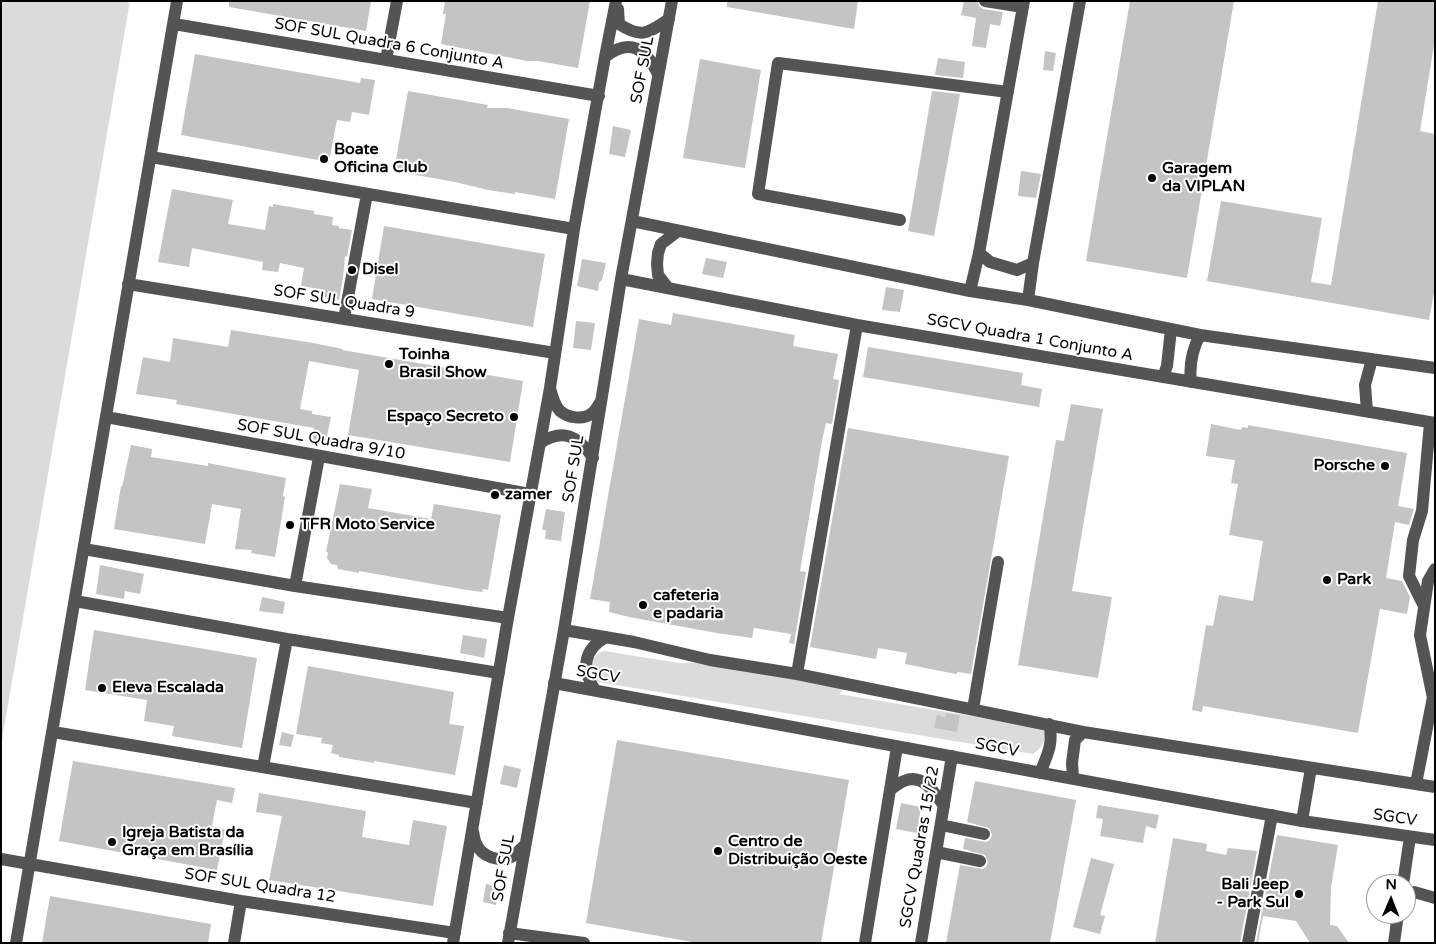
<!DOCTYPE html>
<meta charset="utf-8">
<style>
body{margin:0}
#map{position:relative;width:1436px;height:944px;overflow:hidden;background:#fff;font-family:"Varela Round",sans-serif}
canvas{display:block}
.frame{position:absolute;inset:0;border:2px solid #000;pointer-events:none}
.north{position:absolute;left:1366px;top:874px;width:50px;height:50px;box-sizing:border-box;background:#fff;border:1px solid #999;border-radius:50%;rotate:1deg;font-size:14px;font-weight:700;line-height:20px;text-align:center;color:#000}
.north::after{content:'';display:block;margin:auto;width:18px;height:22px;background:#000;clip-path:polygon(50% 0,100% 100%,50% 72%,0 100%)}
</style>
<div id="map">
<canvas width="1436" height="944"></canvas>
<div class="frame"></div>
<div class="north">N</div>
</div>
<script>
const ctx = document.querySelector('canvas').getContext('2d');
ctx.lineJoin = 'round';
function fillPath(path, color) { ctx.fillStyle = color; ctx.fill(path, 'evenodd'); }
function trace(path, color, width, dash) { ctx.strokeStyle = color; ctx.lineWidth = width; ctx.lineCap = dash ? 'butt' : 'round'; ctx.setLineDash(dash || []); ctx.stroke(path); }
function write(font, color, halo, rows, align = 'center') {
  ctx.font = font + ' "Varela Round",sans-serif'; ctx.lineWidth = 4; ctx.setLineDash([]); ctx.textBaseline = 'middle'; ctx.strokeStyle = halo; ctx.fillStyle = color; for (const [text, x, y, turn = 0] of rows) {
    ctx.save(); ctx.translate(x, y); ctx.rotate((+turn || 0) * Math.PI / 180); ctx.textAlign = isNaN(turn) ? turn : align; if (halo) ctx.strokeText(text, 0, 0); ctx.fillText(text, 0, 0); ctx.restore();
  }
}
const green = new Path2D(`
 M1,1H130L1,745Z
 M604,651L679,663L709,662L846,685L839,694L1043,728C1048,739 1042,748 1033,754L598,682L594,678L591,662L599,653Z`);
const building = new Path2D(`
 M229,1H371L366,31L229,7Z
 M445,1H590L578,68L538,61H527L441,44L446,14H443Z
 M727,1H858L854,29L727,7Z
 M964,1H977L980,7L983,9L1003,12L1000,26L990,24L986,48L972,46L976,18L961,15Z
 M1130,1H1234L1187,278L1086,261Z
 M1378,1H1435V39L1420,131L1435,134V287L1429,320L1207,281L1221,201L1322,218L1311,282L1331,285Z
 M1045,51L1056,53L1053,71L1043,70Z
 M195,54L360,83L361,78L375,80L369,115L352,112L350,122L337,120L329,162L181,135Z
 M938,58L965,62L963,78L935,75Z
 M700,59L761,70L745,168L683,158Z
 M408,91L488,105L487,108H507L569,119L555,199L515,192V194L488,190L455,182L394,171Z
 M932,91L960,94L934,236L908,231Z
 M613,126L631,130L625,157L609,154Z
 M1021,171L1041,174L1036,198L1018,196Z
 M172,189L233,200L228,224L265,230L269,206L273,207V204L314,211V214L333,217L332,225L339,226V228L352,230L347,257L345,256L343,278L339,300L324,297L325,290L301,286L304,268L280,263L278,272L262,270L263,262L192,248L189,267L158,262Z
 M384,226L545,254L533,327L372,299Z
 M706,258L727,262L723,278L702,274Z
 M582,259L606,263L602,280L599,283L598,291L577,286Z
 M886,287L904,290L900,312L882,310Z
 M673,313L795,335L793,346L838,354L833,379L839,380L832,424L826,423L822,441L800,571L806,572L794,644L789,643L791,634L754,628L752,638L717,633L629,617L609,612L610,602L590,599L639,319L671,325Z
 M576,321L595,323L591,350L573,348Z
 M231,330L313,343L343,349L342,350L523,381L510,462L348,435L359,370L309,361L300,409L312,411V414L331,417L325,446L312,443L314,428L176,404L177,400L136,394L143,357L170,362L173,338L228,347Z
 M868,347L1023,373L1021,385L1042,389L1039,407L863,377Z
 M1071,404L1103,409L1072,591L1112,597L1098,678L1018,665L1056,440L1064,441Z
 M1211,424L1241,430L1242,427L1248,428V425L1407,453L1398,506L1414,509L1409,525L1395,522L1386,578L1402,581L1410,597L1407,614L1380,609L1358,733L1203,706L1202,712L1192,710L1206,625L1213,626L1219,595L1253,601L1263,541L1229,535L1238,484L1231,483L1235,460L1206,456Z
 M848,428L1009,456L971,674L958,672L956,674L905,664L907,653L878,648L876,659L810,647Z
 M131,445L152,449L151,457L208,466V463L286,478L283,496L285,497L275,557L251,553L252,550L235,549L241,509L212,504L205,544L114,529L121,486L122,487Z
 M340,484L372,489L368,508L431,519L434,504L501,515L488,590L483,589L482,592L467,590L359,571V573L338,569L337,565L331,564L327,558L328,552H326Z
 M546,509L565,512L561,541L545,539L546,530H542Z
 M100,565L144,574L140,594L125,591L124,599L96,594Z
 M262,597L285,602L283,614L259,611Z
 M94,630L257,658L242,748L172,736L174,726L144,721L147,700L85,690Z
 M463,635L487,639L484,658L460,653Z
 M308,666L454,692L449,724L464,726L455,775L374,761V763L339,757V755L331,753L333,745L321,743L322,738L296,734Z
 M946,713L960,715L957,732L934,728L937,715L945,717Z
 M282,732L294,735L291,747L279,745Z
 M617,740L849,780L821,943H698L586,923Z
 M73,761L235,788L232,803L217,800L212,826L225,830L217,870L59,841Z
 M504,765L521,769L517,788L500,784Z
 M975,781L1076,800L1050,943H946L960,865L982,869L986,867L988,862L985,855L963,849L965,838L986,842L990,840L992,835L989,828L967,822Z
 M259,793L366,811L362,837L409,845L413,820L447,826L433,906L269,880L282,816L256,812Z
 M901,803L921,807L917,833L896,829Z
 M1098,805L1159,815L1156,829L1146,826L1143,843L1100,836L1103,819L1096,818Z
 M1277,835L1338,845L1331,887L1330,925L1337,926L1349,943H1310L1296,921L1263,916L1258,943H1256Z
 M1173,838L1207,844L1206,851L1226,855L1228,848L1257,851L1240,943H1155Z
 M1091,858L1114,864L1100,915L1105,916L1100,934L1073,927Z
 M486,884L499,887L496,905L483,902Z
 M50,896L211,924L208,943H42Z`);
const minor = new Path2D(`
 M985,1L1023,7
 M618,9L619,24C642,39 648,33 669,19
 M174,24L599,96
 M605,57C630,37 646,49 658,74
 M386,60L397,1
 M151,157L574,229
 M900,220L758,194L778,63L1008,92
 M632,221L970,291L1028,300L1200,335L1435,368
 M979,253L990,262L1017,270L1033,263
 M621,279L857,325L1435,423
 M128,284L555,353
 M668,288L658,275L657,264L658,253L661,244L678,231
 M970,291L979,253L1024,1
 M1028,300L1033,263L1080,1
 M344,319L367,194
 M1163,377L1167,366L1171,329
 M1191,382C1189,365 1192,350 1200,335
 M550,388C552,396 555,406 560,411C568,418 583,420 591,414C596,411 598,405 601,401
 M1367,411L1365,385L1372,359
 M106,417L530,494
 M540,443C563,428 579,436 593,458
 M84,549L295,586L508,618
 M295,586L319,457
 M75,601L287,639L499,673
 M1424,606L1409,576L1413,540L1422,511L1430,423
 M564,630L634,642L710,660L797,674L1083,732L1435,787
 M797,674L857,325
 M554,683L1302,821L1435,840
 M595,690C581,669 583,650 606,637
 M1433,698L1420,635L1428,581L1435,569
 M973,709L998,562
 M53,732L477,803
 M263,767L287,639
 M1040,773C1047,756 1054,743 1049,724
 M1073,778L1072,763L1075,740L1083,732
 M1416,784L1434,692
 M890,790C894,787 899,783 904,781C923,773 934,792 944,806
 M1302,821L1311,768
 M941,825L984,834
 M473,832C474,835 474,840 476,843C481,857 500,863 513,856C517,854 521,848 525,845
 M936,852L980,861
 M1,859L241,901L455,933
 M1403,884L1410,837
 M1406,896L1414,892L1435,898
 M509,933L584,943
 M16,943L177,1
 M234,943L241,901
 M453,943L508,618L550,388L574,229L605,57L616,1
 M508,943L564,630L621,279L672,1
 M865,943L897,747
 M921,943L952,756
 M1248,943L1272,815
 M1394,943L1398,914`);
const markers = [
 [324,159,5,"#000"],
 [1152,178,5,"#000"],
 [352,270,5,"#000"],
 [389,364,5,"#000"],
 [514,417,5,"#000"],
 [1385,466,5,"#000"],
 [495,495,5,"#000"],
 [290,525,5,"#000"],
 [1327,580,5,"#000"],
 [643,605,5,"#000"],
 [102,688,5,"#000"],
 [112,842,5,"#000"],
 [718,851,5,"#000"],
 [1299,894,5,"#000"]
];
const streetNames = [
 ["SOF SUL Quadra 6 Conjunto A",389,44,10],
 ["SOF SUL",643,70,-79],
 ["SOF SUL Quadra 9",344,302,9],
 ["SGCV Quadra 1 Conjunto A",1030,338,10],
 ["SOF SUL Quadra 9/10",321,440,10],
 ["SOF SUL",574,469,-81],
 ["SGCV",598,675,10],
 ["SGCV",997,748,11],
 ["SGCV",1395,818,8],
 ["SGCV Quadras 15/22",920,847,-80],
 ["SOF SUL",504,868,-80],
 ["SOF SUL Quadra 12",260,886,9]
];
const poiNames = [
 ["Boate",334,150],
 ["Oficina Club",334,168],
 ["Garagem",1162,169],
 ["da VIPLAN",1162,187],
 ["Disel",362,270],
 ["Toinha",399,355],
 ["Brasil Show",399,373],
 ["Espaço Secreto",504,417,"right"],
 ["Porsche",1375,466,"right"],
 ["zamer",505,495],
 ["TFR Moto Service",300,525],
 ["Park",1337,580],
 ["cafeteria",653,596],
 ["e padaria",653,614],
 ["Eleva Escalada",112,688],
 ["Igreja Batista da",122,833],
 ["Graça em Brasília",122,851],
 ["Centro de",728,842],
 ["Distribuição Oeste",728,860],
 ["Bali Jeep",1289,885,"right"],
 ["- Park Sul",1289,903,"right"]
];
fillPath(green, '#dbdbdb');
fillPath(building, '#c4c4c4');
trace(minor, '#545454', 12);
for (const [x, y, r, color] of markers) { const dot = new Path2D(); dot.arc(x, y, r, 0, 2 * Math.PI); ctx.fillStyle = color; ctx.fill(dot); trace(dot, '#fff', 2); }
write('16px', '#000', '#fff', streetNames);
write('bold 16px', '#000', '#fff', poiNames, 'left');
</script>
